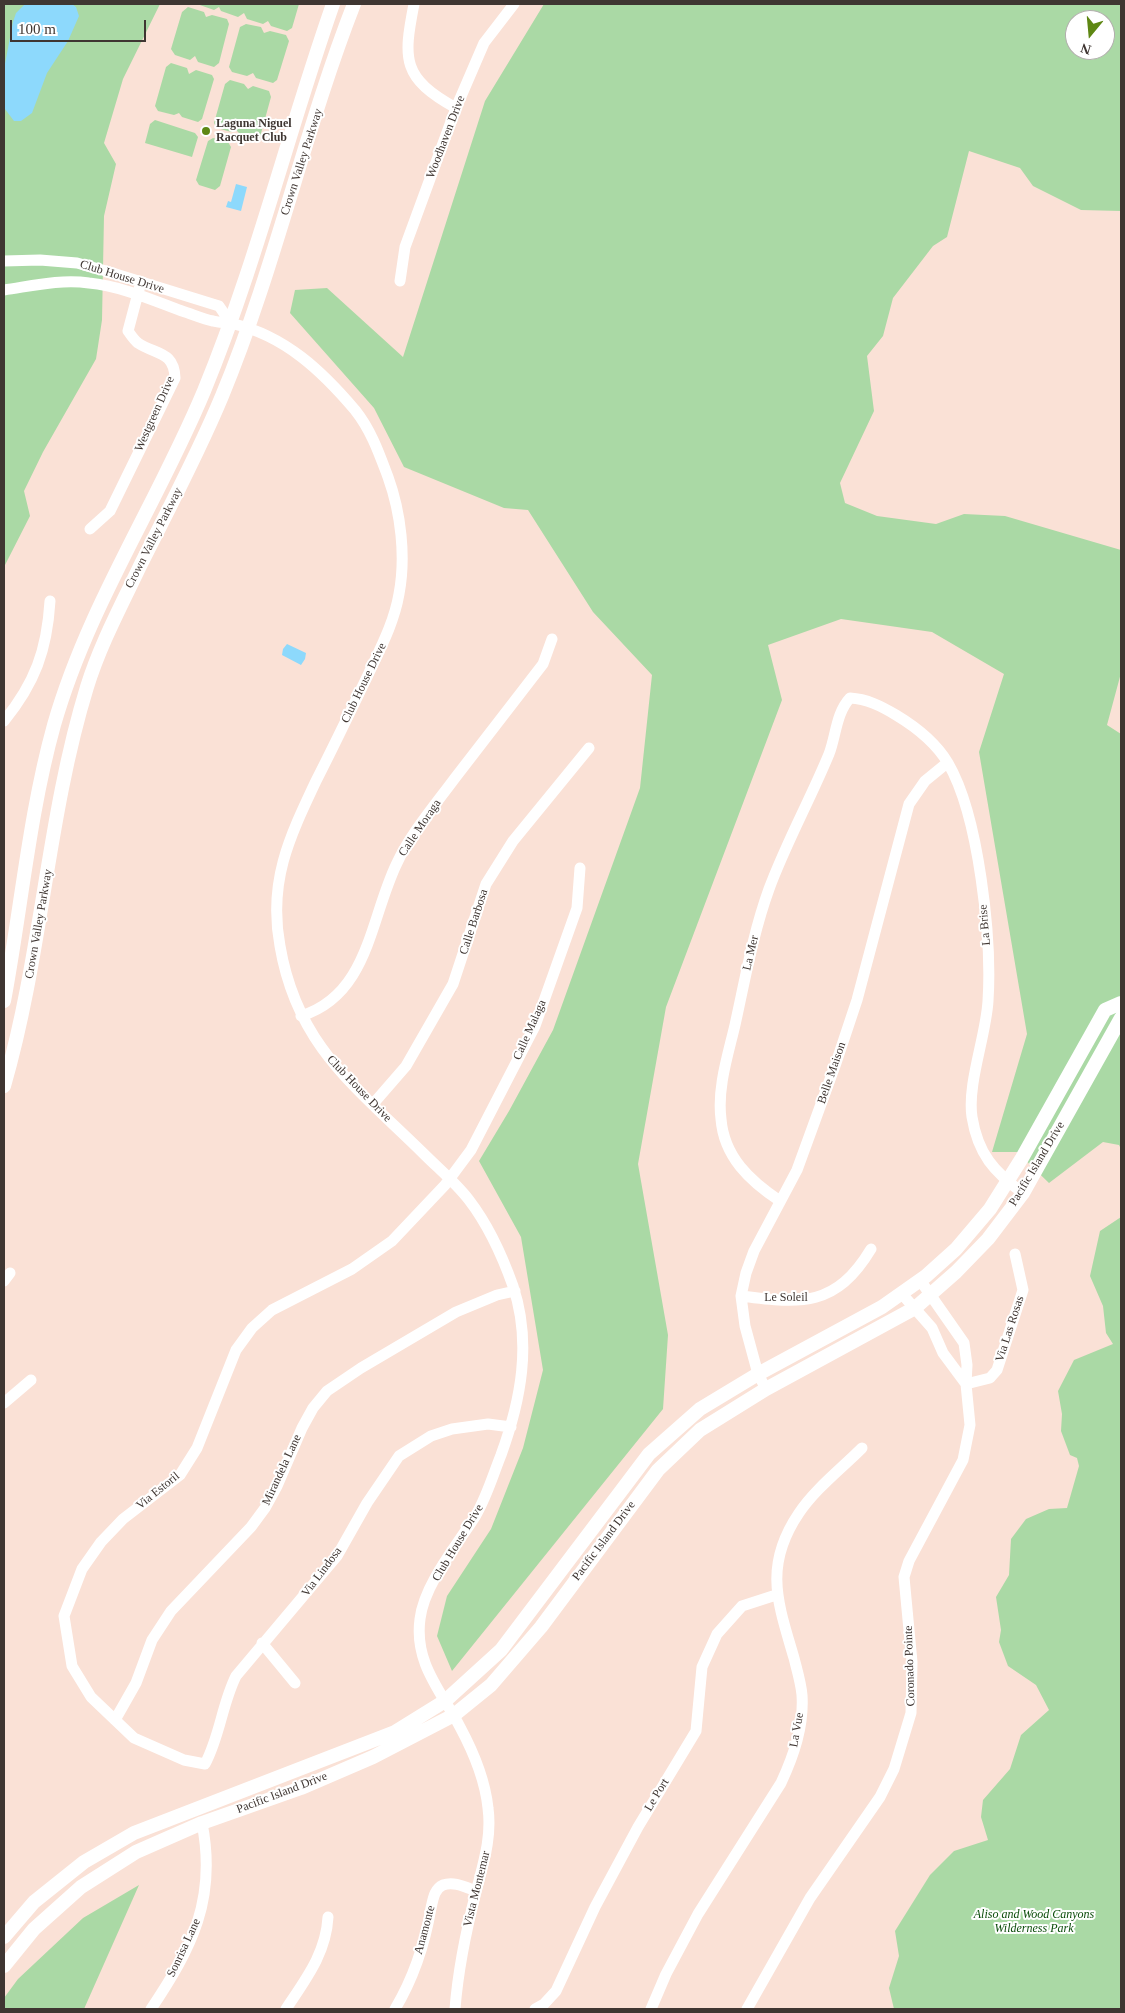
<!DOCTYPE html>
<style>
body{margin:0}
#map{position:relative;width:1125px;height:2013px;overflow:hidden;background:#fae1d6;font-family:Georgia,serif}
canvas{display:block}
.frame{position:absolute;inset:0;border:5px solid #3f3632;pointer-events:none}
.north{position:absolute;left:1065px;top:10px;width:50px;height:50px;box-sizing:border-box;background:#fff;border:1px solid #b2afad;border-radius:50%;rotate:197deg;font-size:14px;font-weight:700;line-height:20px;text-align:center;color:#3f3632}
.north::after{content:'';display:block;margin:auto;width:18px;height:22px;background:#5e8713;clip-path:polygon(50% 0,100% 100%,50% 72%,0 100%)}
.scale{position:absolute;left:10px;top:20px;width:136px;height:22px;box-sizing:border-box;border:2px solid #3f3632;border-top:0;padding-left:6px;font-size:15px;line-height:18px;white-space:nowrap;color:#3f3632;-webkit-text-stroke:4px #fff;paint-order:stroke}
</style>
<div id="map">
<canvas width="1125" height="2013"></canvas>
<div class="frame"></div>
<div class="north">N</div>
<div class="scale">100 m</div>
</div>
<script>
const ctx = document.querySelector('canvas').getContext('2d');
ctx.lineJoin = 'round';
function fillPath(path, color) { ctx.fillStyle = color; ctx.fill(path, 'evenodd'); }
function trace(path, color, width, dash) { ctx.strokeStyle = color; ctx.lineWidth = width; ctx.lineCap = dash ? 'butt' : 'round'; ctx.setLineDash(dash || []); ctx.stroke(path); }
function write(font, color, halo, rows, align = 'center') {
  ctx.font = font + ' Georgia,serif'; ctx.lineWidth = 4; ctx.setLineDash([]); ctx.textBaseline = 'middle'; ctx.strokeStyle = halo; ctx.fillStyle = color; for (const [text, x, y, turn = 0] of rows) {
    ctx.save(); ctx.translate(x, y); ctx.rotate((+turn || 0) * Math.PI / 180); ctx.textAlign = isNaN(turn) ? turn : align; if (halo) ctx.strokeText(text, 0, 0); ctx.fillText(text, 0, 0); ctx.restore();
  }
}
const green = new Path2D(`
 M4,4H160L123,79L104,143L116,164L104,216L102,320L96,359L43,452L24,491L30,516L4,567Z
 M197,4H299L292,28L287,31L271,26L268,21L263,24L247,19L244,13L238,17L221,11L219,7L214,10Z
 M544,4H1121V211L1081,210L1033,186L1020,168L969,151L947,237L933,246L893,298L883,336L867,356L874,411L840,483L845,503L877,516L936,524L964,514L1005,516L1121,550V673L1107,725L1121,734V1149L1119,1145L1103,1142L1049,1183L1017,1152H992L1027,1034L979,752L1004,674L932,632L841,619L768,645L782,700L666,1007L638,1164L668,1335L663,1409L452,1671L437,1636L447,1596L491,1529L523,1448L543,1370L521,1237L479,1161L509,1111L553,1030L640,788L652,675L593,612L528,510L504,508L404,467L374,408L290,313L295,290L327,288L403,357L485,101ZM1075,20H1105V50H1075Z
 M188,7L204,12L206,17L212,15L227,19L229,24L219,63L214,67L198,62L195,56L190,60L175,55L171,49L182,12Z
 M246,24L261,27L264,33L270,31L286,35L289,41L277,80L273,83L256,78L253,73L247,76L232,72L229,67L240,27Z
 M171,63L187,68L189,74L196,70L212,75L214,79L202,119L198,122L182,117L179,113L174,115L158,111L155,106L166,67Z
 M230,80L244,84L248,89L253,86L269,91L271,97L260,137L256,139L240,134L236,130L231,132L217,128L214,123L225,84Z
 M155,120L195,133L198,137L192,157L145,143L150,124Z
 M213,138L228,142L231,147L220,186L215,190L199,185L196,180L208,141Z
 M1121,1217V2009H894L889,1988L899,1956L895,1931L930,1875L954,1851L988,1840L981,1817L983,1800L1010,1769L1021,1735L1049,1710L1036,1685L1008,1666L999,1642L1001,1630L996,1597L1009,1575L1011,1539L1026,1519L1049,1509L1067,1508L1079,1466L1077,1458L1070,1455L1061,1431L1062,1414L1058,1391L1074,1360L1113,1344L1106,1333L1103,1306L1090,1276L1100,1231Z
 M139,1885L84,2009H4V1998L18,1979L83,1918Z`);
const water = new Path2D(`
 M72,4L76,7L79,16L68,41L47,73L32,113L21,121H14L5,109L4,69L13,22L16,13L25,4Z
 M236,184L247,187L241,211L226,207L228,201L231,202Z
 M287,644L306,653L305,659L301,665L282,655L283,649Z`);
const minor = new Path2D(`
 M414,4C403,60 402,78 456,108
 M4,261L40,260L77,263L106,271L219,306L230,322
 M400,281L405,247L456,108L484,43L514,4
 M4,290C32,286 60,279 89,283C121,286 152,300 182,311C192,314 203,319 213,321C220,323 227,322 234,324C285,336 322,371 355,410C371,430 379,453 388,477C401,513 406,557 399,594C394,623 380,649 368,675C351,710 334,746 316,781C289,838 268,882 280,946C297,1046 356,1087 424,1154C439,1169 456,1183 469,1200C489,1226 502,1255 513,1286C532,1343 521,1400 501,1455C493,1475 487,1496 476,1515C458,1544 424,1584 420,1619C414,1663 441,1691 460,1727C474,1753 485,1779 488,1808C492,1838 483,1864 476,1892C466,1931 458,1970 455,2009
 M90,529L110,511L175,378C174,351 156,355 138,343C134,340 131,335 128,331L141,282
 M4,721C35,683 47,650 50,601
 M301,1016C369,995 370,918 397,863C411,833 435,805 455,778C484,740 514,702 543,664L552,639
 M373,1104L406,1066L453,984L486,884L513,841L589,748
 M780,1201C750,1181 724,1157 721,1119C717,1088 728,1055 735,1025C745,980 753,933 769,889C786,843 810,800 829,754C836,736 836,713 850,698C867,699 881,706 896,715C916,727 936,743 948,763C979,816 992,939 988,1001C986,1036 967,1084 972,1117C978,1154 994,1172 1023,1193
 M4,1281L10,1273
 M902,1294L932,1328L943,1353L966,1384
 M741,1296C802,1304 836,1307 871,1249
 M966,1384L990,1378L997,1370L1023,1290L1015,1254
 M766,1389L758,1374L745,1326L741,1296L746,1273L754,1251L797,1170L836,1063L857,1000L909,804L925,781L947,763
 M4,1403L31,1380
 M511,1427L488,1424L452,1429L431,1436L399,1456L367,1503L337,1556L236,1676C222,1704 220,1736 205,1764L184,1760L134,1738L91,1697L72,1666L64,1616L82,1569L101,1542L123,1519L180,1475L197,1448L236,1350L252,1328L272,1310L352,1269L392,1241L445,1185L471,1150L535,1026L577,908L580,868
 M262,1643L295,1683
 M115,1720L136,1683L152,1640L171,1611L251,1527L265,1508L277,1486L302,1428L313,1408L327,1391L361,1368L456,1312L497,1295L515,1291
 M151,2009C192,1948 217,1899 202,1823
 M286,2009C305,1980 326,1954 328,1917
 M395,2009C413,1979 425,1943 431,1908C433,1900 434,1889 443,1885C454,1881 465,1887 476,1891
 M535,2009L544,2004L556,1991L595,1907L638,1827L696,1731L702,1667L717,1634L742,1606L776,1595
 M651,2009L666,1974L698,1914L781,1783C794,1755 804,1726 802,1695C801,1683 797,1670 794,1658C778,1603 763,1566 799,1513C815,1489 841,1469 862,1448
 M747,2009L810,1898L880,1797L894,1769L911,1713L912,1662L904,1577L909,1561L963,1460L970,1425L966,1384L967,1365L964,1343L920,1280`);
const major = new Path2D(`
 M4,1001C21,910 29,815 54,725C88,606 157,504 204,391C256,265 288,132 333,4
 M4,1086C42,955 47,817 87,687C100,645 121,606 140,566C168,510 198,454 222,396C275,268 304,132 354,4
 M4,1937L34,1902L84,1862L134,1833L395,1732L445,1701L501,1650L649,1454L700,1409L758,1374L882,1307L926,1276L956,1249L990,1209L1022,1158L1105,1010L1121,1003
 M4,1966L34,1929L81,1887L136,1852L202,1823L301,1788L373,1757L454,1715L491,1685L541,1627L658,1470L700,1430L766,1389L915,1308L956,1272L988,1239L1023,1193L1121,1018`);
const markers = [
 [206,131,5,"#5e8713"]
];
const poiNames = [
 ["Laguna Niguel",216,124],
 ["Racquet Club",216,138]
];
const streetNames = [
 ["Woodhaven Drive",446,137,-69],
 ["Crown Valley Parkway",302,162,-72],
 ["Club House Drive",122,277,17],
 ["Westgreen Drive",155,414,-66],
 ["Crown Valley Parkway",154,538,-63],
 ["Club House Drive",364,683,-64],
 ["Calle Moraga",420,828,-56],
 ["Calle Barbosa",474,922,-72],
 ["Crown Valley Parkway",39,924,-80],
 ["La Brise",985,925,-95],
 ["La Mer",751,953,-77],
 ["Calle Malaga",530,1030,-66],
 ["Belle Maison",832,1073,-71],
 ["Club House Drive",359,1089,46],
 ["Pacific Island Drive",1037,1164,-59],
 ["Le Soleil",786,1298],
 ["Via Las Rosas",1010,1329,-72],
 ["Mirandela Lane",282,1470,-65],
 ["Via Estoril",158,1491,-39],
 ["Pacific Island Drive",604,1541,-53],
 ["Club House Drive",458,1543,-59],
 ["Via Lindosa",322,1572,-53],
 ["Coronado Pointe",910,1666,-92],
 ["La Vue",797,1730,-80],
 ["Pacific Island Drive",282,1793,-21],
 ["Le Port",657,1795,-59],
 ["Vista Montemar",477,1889,-76],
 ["Anamonte",425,1930,-75],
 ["Sonrisa Lane",184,1948,-65]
];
const parkNames = [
 ["Aliso and Wood Canyons",1034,1915],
 ["Wilderness Park",1034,1929]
];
fillPath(green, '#aad9a5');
fillPath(water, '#8dd9fc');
trace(minor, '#fff', 11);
trace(major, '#fff', 14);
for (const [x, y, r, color] of markers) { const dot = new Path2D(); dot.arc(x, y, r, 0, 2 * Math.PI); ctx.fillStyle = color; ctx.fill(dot); trace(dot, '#fff', 2); }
write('bold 12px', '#3f3632', '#fff', poiNames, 'left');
write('12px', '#3f3632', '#fff', streetNames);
write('italic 12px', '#094b08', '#fff', parkNames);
</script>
